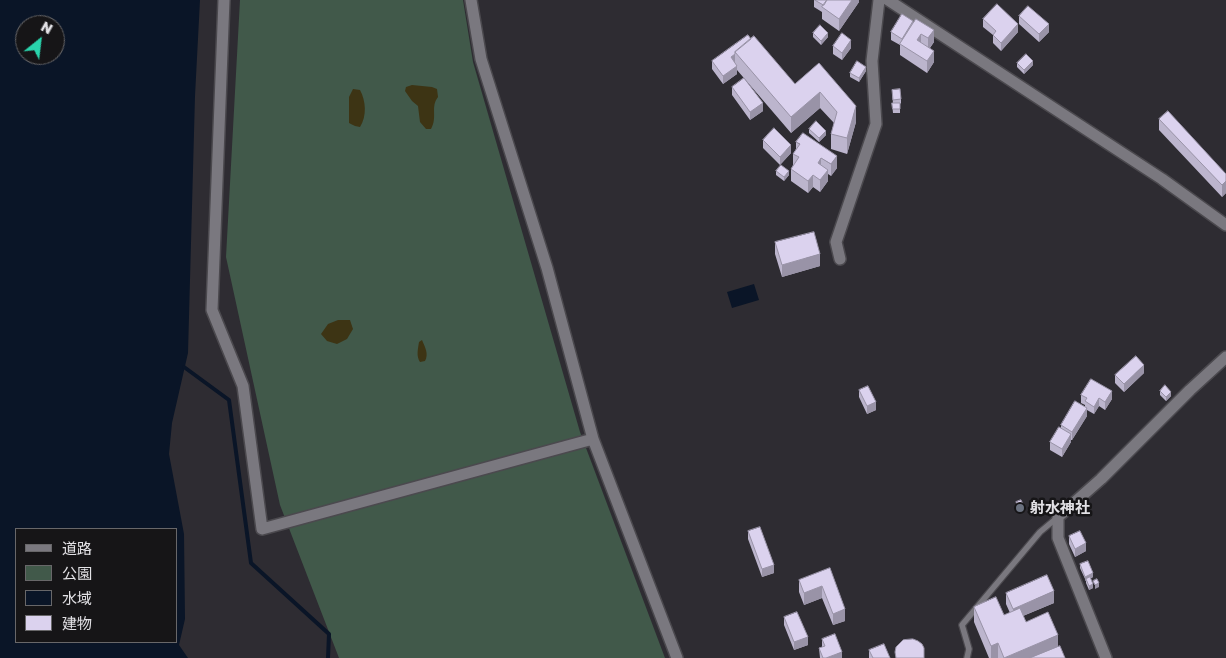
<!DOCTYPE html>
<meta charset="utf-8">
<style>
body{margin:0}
#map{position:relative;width:1226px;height:658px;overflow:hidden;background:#2e2c32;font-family:"Golos Text","Noto Sans JP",sans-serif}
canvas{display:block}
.legend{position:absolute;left:15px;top:528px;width:162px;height:115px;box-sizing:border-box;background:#161517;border:1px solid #686769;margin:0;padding:6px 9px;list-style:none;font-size:15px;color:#e2e1e5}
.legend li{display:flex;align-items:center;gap:10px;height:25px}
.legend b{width:25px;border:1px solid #686769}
.north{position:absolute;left:15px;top:15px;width:50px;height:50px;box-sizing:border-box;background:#161517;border:1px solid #686769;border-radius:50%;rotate:29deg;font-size:14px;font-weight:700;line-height:20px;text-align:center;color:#e2e1e5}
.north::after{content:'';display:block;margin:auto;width:18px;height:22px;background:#29d5ad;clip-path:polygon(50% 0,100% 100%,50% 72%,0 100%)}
</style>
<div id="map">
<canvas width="1226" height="658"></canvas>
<ul class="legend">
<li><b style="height:6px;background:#7a787f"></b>道路</li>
<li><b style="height:14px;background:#41594a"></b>公園</li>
<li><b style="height:14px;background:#0a1527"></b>水域</li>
<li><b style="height:14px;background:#dbd2ee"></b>建物</li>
</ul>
<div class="north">N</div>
</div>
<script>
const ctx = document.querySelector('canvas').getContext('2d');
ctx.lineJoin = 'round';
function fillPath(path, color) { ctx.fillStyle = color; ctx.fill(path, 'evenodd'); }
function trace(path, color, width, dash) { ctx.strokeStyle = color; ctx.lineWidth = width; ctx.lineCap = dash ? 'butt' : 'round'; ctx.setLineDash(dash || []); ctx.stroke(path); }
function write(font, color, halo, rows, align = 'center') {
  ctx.font = font + ' "Golos Text","Noto Sans JP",sans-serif'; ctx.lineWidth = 5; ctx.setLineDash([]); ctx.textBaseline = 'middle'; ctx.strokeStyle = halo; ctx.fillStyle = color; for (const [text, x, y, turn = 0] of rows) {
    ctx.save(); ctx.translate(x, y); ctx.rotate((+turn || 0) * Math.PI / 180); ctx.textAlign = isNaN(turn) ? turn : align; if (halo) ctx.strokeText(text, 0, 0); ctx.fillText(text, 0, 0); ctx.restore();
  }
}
const green = new Path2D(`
 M240,0H463L473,62L580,432L665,658H339L280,505L226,257Z`);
const sand = new Path2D(`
 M412,85L432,87L437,89L438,97C430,107 438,117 431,129H426L420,122L418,106L412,101L405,91L406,87Z
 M353,89L360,90C366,101 367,116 360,127L355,126L349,123V97Z
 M338,320H350L353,329L347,339L337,344L327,341L321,334L328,324Z
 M422,340C425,347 429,354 425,361L420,362C416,356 418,349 419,342Z`);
const water = new Path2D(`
 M0,0H200L195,96L188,353L172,423L169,454L184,534L185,619L179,645L188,658H0ZM25,25H55V55H25ZM16,529H176V642H16Z
 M754,284L759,300L732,308L727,292Z`);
const stream = new Path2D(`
 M184,367L229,400L251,563L329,634L328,658`);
const service = new Path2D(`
 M967,658L969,649L962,625L1040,532L1058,517`);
const minor = new Path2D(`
 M224,0L212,310L243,386L262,529L593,439
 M471,0L481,59L547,268L593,439L677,658
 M888,0L1162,179L1226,225
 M840,259L836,242L876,124L872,61L879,0
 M1106,658L1058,538V517L1101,479L1190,390L1226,357`);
const wall = new Path2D(`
 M814,0H859V2L839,31L822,19V12L814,7Z
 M1019,16L1049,32L1039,42L1019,24Z
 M983,19L1018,32L1001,51L993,43V35L983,27Z
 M913,22L934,42L930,48L934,62L927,73L900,55V45L891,40V32Z
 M813,33L828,37L821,45L813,37Z
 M751,39L795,84L819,63L856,122L847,154L831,149V134L834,123L820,108L791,133L737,70V74L723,84L712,69V61Z
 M833,46L851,48L842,60L833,54Z
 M1017,63L1033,65L1024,74L1017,67Z
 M866,71L859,82L850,77V73Z
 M732,87L763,111L750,120L732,95Z
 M892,94L901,99V103L900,104V113H893L892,103H893Z
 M1159,119L1226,174V193L1222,197L1159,130Z
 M809,129L826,135L819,142L809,133Z
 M763,140L791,153L780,165L763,148Z
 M796,142L837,168L831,176L828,174V181L820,192L813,187L808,193L791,181V169L793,165V154L796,149Z
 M776,171L789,175L784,181L776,175Z
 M775,242L820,266L782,277L775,254Z
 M1144,373L1124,392L1115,383V375Z
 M859,390L876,410L867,414L859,397Z
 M1160,391L1171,396L1166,401L1160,395Z
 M1081,395L1112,399L1105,410L1099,406L1094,414L1087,410V416L1072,440H1071V442L1062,457L1050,450V442L1061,428V425L1085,407V405L1081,403Z
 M1016,502L1024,510L1019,512L1016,506Z
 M748,531L774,573L762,577L748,539Z
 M1069,536L1086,551L1075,557L1069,544Z
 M1080,564L1093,577L1090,579L1093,588L1089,590L1086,583V581L1080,568Z
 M830,568L845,621L833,625L822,598L804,605L799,592V580Z
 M1006,593L1054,603L1023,616L1026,622L1058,646L1065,658H989L974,622V607L1004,615L1010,613L1006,604Z
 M784,617L808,645L794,650L784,625Z
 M822,639L842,658H820L819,648L822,647Z
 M869,650L890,658H869Z`);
const shadedWall = new Path2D(`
 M852,0H859V2L839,31V19Z
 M1018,24V32L1001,51V43Z
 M1049,24V32L1039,42V34Z
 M934,30V42L928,50V38Z
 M828,33V37L821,45V41Z
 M921,34V46L917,40Z
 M851,40V48L842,60V53Z
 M934,51V62L927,73V61Z
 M735,54V62L731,65V57Z
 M1033,61V65L1024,74V70Z
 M737,66V74L723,84V76Z
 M866,67V71L859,82V78Z
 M820,92V108L791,133V117Z
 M763,103V111L750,120V112Z
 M856,106V122L847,154V138Z
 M826,131V135L819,142V138Z
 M791,145V153L780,165V157Z
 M837,156V168L831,176V164Z
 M821,158V169L818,163Z
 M828,170V181L820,192V180Z
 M789,171V175L784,181V177Z
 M813,175V187L808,193V181Z
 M1226,181V193L1222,197V185Z
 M820,254V266L782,277V265Z
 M1144,365V373L1124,392V384Z
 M1112,391V399L1105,410V402Z
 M1171,392V396L1166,401V397Z
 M1099,398V406L1094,414V407Z
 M876,402V410L867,414V406Z
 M1087,408V416L1072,440V432Z
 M1071,434V442L1062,457V449Z
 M1024,506V510L1019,512V508Z
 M1086,543V551L1075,557V549Z
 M774,565V573L762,577V569Z
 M1093,573V577L1085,581V577Z
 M1099,583V587L1095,589V585Z
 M1093,584V588L1089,590V586Z
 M822,586V598L804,605V593Z
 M1054,591V603L1013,620V609Z
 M845,609V621L833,625V614Z
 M1058,635V651L1040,658H1004Z
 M808,637V645L794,650V642Z
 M998,643V658H991V646Z
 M842,652V658H826Z`);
const building = new Path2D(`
 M815,0H827L824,5Z
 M827,0H852L839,19L822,7Z
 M997,4L1018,24L1001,43L993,35L996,31L983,19Z
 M1028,6L1049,24L1039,34L1019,16Z
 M902,14L913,21L902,39L891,32Z
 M916,19L934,30L928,38L921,34L917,40L934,51L927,61L900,44Z
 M820,25L828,33L821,41L813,33Z
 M842,33L851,40L842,53L833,46Z
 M748,35L751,39L735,52V54L731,57L737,66L723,76L712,61Z
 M754,36L795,84L819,63L856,106L847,138L831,134L837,112L820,92L791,117L735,52Z
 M1026,54L1033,61L1024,70L1017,63Z
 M857,61L866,67L859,78L850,73Z
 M744,78L763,103L750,112L732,87Z
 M900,89L901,99L893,100L892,90Z
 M892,103H900V109H893Z
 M1168,111L1226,174V181L1222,185L1159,119Z
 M816,121L826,131L819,138L809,129Z
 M774,128L791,145L780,157L763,140Z
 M803,133L837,156L831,164L821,158L818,163L828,170L820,180L813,175L808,181L791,169L799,157L793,154L800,144L796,142Z
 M781,165L789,171L784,177L776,171Z
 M814,232L820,254L782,265L775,242Z
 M1136,356L1144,365L1124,384L1115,375Z
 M1091,379L1112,391L1105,402L1099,398L1094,407L1085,401L1087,398L1081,395Z
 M1165,385L1171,392L1166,397L1160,391Z
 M868,386L876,402L867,406L859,390Z
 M1075,401L1087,408L1072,432L1061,425Z
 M1059,427L1071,434L1062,449L1050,442Z
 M1021,500L1024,506L1019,508L1016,502Z
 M760,527L774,565L762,569L748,531Z
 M1080,531L1086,543L1075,549L1069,536Z
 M1088,561L1093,573L1085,577L1080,564Z
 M830,568L845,609L833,614L822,586L804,593L799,580Z
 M1047,575L1054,591L1013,609L1006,593Z
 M1090,577L1093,584L1089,586L1086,579Z
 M1097,579L1099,583L1095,585L1093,581Z
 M996,597L1004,615L1020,608L1026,622L1048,612L1058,635L1004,658L998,643L991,646L974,607Z
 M797,612L808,637L794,642L784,617Z
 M835,634L842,652L826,658H823L819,648L825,646L822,639Z
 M913,639L918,641L922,644L924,648V658H896L895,652L896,647L903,640Z
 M884,644L890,658H873L869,650Z
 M1060,646L1065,658H1030Z`);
const markers = [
 [1020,508,5,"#6b7280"]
];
const poiNames = [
 ["射水神社",1030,508]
];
fillPath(green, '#41594a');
fillPath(sand, '#3d3414');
fillPath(water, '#0a1527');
trace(stream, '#0a1527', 4);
trace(service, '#4b494e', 8);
trace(minor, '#4b494e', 14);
trace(service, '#7a787f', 5.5);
trace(minor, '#7a787f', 11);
fillPath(wall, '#bcb5cd');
fillPath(shadedWall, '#9993a7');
fillPath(building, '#dbd2ee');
trace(building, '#9993a7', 1);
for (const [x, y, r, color] of markers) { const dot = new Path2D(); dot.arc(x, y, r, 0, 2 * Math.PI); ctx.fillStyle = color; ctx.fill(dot); trace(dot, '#161517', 2); }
write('bold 15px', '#e2e1e5', '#161517', poiNames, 'left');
</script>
